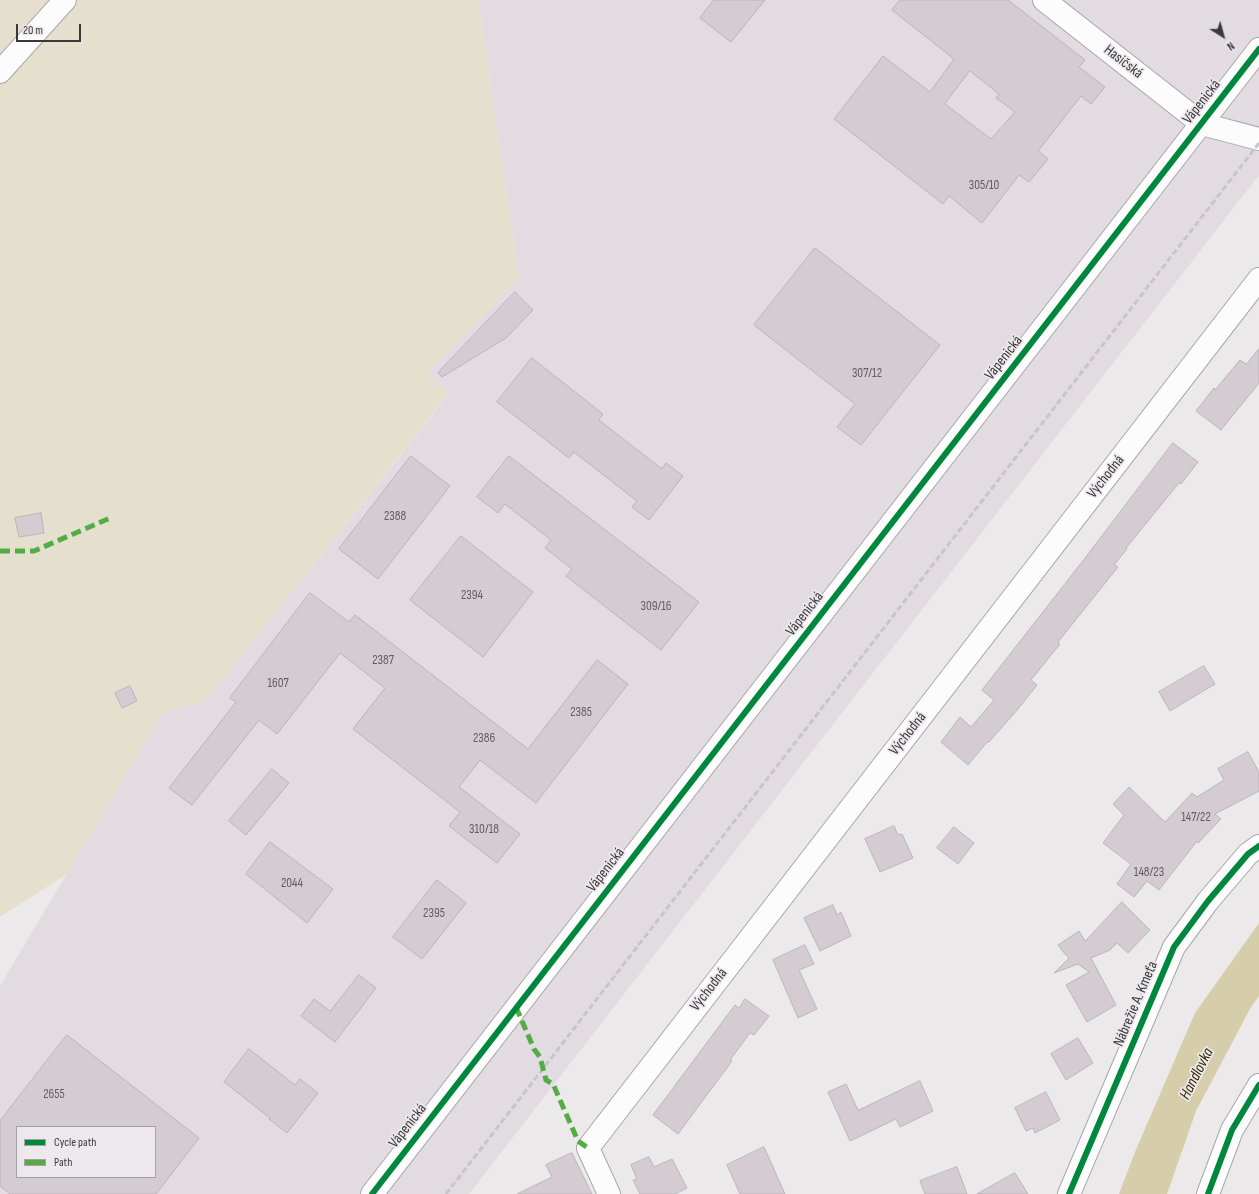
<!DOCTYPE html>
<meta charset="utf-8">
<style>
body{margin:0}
#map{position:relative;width:1259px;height:1194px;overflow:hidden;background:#ece9eb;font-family:"Sofia Sans Condensed",sans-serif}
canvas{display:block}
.legend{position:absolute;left:16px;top:1126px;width:140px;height:52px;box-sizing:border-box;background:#ede8ec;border:1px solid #a5a2a5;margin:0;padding:5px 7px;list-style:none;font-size:12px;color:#3a393a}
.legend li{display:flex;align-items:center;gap:8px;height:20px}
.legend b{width:20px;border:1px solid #a5a2a5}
.north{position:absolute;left:1203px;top:16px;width:40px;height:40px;-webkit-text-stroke:3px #ede8ec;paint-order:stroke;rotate:143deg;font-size:11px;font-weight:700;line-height:16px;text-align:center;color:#3a393a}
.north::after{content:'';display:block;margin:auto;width:14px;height:18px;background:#3a393a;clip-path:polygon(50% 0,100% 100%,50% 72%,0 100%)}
.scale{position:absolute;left:16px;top:24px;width:65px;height:18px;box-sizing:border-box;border:2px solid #3a393a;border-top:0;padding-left:5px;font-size:12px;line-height:14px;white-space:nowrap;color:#3a393a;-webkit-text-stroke:3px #ede8ec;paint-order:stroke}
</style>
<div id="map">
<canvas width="1259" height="1194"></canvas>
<ul class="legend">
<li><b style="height:5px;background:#00873e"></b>Cycle path</li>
<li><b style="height:5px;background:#55ac46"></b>Path</li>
</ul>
<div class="north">N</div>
<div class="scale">20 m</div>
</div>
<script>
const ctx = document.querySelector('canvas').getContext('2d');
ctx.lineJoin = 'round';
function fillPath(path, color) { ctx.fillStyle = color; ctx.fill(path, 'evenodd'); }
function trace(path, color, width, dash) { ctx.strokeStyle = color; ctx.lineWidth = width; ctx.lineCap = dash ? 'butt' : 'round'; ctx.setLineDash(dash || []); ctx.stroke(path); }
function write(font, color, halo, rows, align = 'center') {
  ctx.font = font + ' "Sofia Sans Condensed",sans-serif'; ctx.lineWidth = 3.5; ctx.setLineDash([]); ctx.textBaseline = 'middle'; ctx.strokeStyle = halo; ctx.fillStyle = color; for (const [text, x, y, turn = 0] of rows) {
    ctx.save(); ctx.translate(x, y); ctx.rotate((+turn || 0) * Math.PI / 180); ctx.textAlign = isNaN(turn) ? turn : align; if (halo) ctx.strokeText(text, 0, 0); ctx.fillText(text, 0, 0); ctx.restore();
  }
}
const built = new Path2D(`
 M478,0H1259V175L469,1194H0V986L163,712L206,701L449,394L427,374L519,278ZM17,1127H155V1177H17Z`);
const green = new Path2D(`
 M0,0H478L519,278L427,374L449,393L206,701L163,712L67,874L0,917Z`);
const water = new Path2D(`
 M1259,923V996L1251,1007L1196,1111L1167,1194H1119L1135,1152L1195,1013Z`);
const building = new Path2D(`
 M714,0H765L731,42L700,18Z
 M900,0H1008L1085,60L1079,67L1105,87L1091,104L1081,96L1038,151L1048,159L1029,182L1019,175L982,223L949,196L943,204L834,119L883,56L930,92L954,59L892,10ZM970,71L999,94L996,98L1015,112L991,139L945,104Z
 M815,248L940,345L861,445L837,427L855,404L754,325Z
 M515,292L533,310L506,338L442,377L438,373Z
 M1259,349V383L1221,430L1196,411L1214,388L1215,390L1240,360L1246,364Z
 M532,358L603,414L599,420L662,469L666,463L683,476L649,520L632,507L637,501L574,452L569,458L497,402Z
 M1173,443L1198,462L1181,484L1179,483L1126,548L1127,549L1114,565L1118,567L1058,642L1060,644L1031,680L1037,685L1018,709L989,742H987L968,765L941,742L960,717L971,727L994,700L982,690L1082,562Z
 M411,456L450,486L378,579L339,549Z
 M509,456L699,602L661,650L566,576L572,569L545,548L551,540L505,504L498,513L477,497Z
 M41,513L44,533L19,537L15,518Z
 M461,536L533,592L483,657L410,600Z
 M310,593L349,622L355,615L528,749L597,660L628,684L536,803L480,760L459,787L520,834L497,863L449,826L460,812L353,729L385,688L340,653L277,734L259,720L192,805L169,788L236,702L230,698Z
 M1204,666L1215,684L1170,711L1159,692Z
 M130,686L137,701L122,708L115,693Z
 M1248,752L1259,772V791L1215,814L1221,819L1198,843L1197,841L1159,890L1147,881L1134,897L1117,884L1131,864L1103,843L1124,815L1113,804L1129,787L1165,822L1192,793L1197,797L1224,780L1218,769Z
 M272,769L289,783L246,835L229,821Z
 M894,826L898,835L902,834L913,858L880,872L865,839Z
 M954,827L974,843L958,864L937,848Z
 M270,842L333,889L307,923L246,874Z
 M437,880L466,903L422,959L393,937Z
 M1122,902L1150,930L1128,953L1117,943L1110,950L1091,958L1116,1005L1087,1022L1066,985L1089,972L1078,964L1054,973L1069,958L1065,954L1058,945L1079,931L1085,941Z
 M833,905L837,915L841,912L851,936L820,951L804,918Z
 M805,945L814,964L799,970L817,1009L798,1018L773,960Z
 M359,975L376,988L335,1042L301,1016L314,999L330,1011Z
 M745,999L769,1016L754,1035L750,1033L730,1060L732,1061L678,1134L653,1115L735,1005L739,1008Z
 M67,1035L199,1138L156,1194H10L0,1186V1121ZM17,1127H155V1177H17Z
 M1078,1038L1093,1063L1066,1080L1051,1054Z
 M249,1049L295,1085L300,1079L318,1093L287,1133L269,1119L270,1118L224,1082Z
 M920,1081L933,1111L900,1127L896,1119L850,1141L828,1092L846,1084L858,1110Z
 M1046,1092L1060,1120L1035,1133L1033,1128L1026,1131L1015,1108Z
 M764,1147L785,1194H740L727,1165Z
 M572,1153L592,1194H517L552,1177L546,1165Z
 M649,1157L654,1167L672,1159L687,1188L675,1194H640L633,1180L637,1179L631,1165Z
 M957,1167L967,1194H925L920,1181Z
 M1015,1173L1028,1194H977Z`);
const street = new Path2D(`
 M1044,0L1202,124L1259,139
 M372,1194L1259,49
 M609,1194L588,1148L1259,279
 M1069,1194L1174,947L1208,901L1248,854L1259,846
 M1208,1194L1232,1130L1259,1085`);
const primary = new Path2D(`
 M0,72L65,0`);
const rail = new Path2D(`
 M446,1194L1259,143`);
const quiet = new Path2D(`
 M0,551H34L110,518
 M516,1007L534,1049L540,1057L546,1080L553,1084L578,1141L588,1148`);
const cycleway = new Path2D(`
 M372,1194L1259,49
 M1069,1194L1174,947L1208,901L1248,854L1259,846
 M1208,1194L1232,1130L1259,1085`);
const numberNames = [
 ["305/10",984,186],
 ["307/12",867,374],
 ["2388",395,517],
 ["2394",472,596],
 ["309/16",656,607],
 ["2387",383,661],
 ["1607",278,684],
 ["2385",581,713],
 ["2386",484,739],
 ["147/22",1196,818],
 ["310/18",484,830],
 ["148/23",1149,873],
 ["2044",292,884],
 ["2395",434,914],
 ["2655",54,1095]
];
const streetNames = [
 ["Hasičská",1123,62,38],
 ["Vápenická",1202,102,-52],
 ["Vápenická",1004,358,-52],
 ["Východná",1106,477,-52],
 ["Vápenická",805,614,-52],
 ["Východná",908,734,-52],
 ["Vápenická",606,870,-52],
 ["Východná",709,990,-52],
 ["Nábrežie A. Kmeťa",1136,1004,-67],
 ["Vápenická",408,1126,-52]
];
const waterNames = [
 ["Handlovka",1197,1074,-63]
];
fillPath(built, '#e2dbe1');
fillPath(green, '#e5e0ce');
fillPath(water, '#d6cdab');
fillPath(building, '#d4cbd3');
trace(building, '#b9b6b8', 1);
trace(street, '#a9a6a8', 24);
trace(primary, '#a9a6a8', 24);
trace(street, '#fcfcfc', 22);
trace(primary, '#fcfcfc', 22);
trace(rail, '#c7c6c7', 3, [6, 3]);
trace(quiet, '#55ac46', 5, [10, 5]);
trace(cycleway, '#00873e', 6);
write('13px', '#605e60', null, numberNames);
write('15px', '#3a393a', '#ede8ec', streetNames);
write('italic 16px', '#332b02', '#ede8ec', waterNames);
</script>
